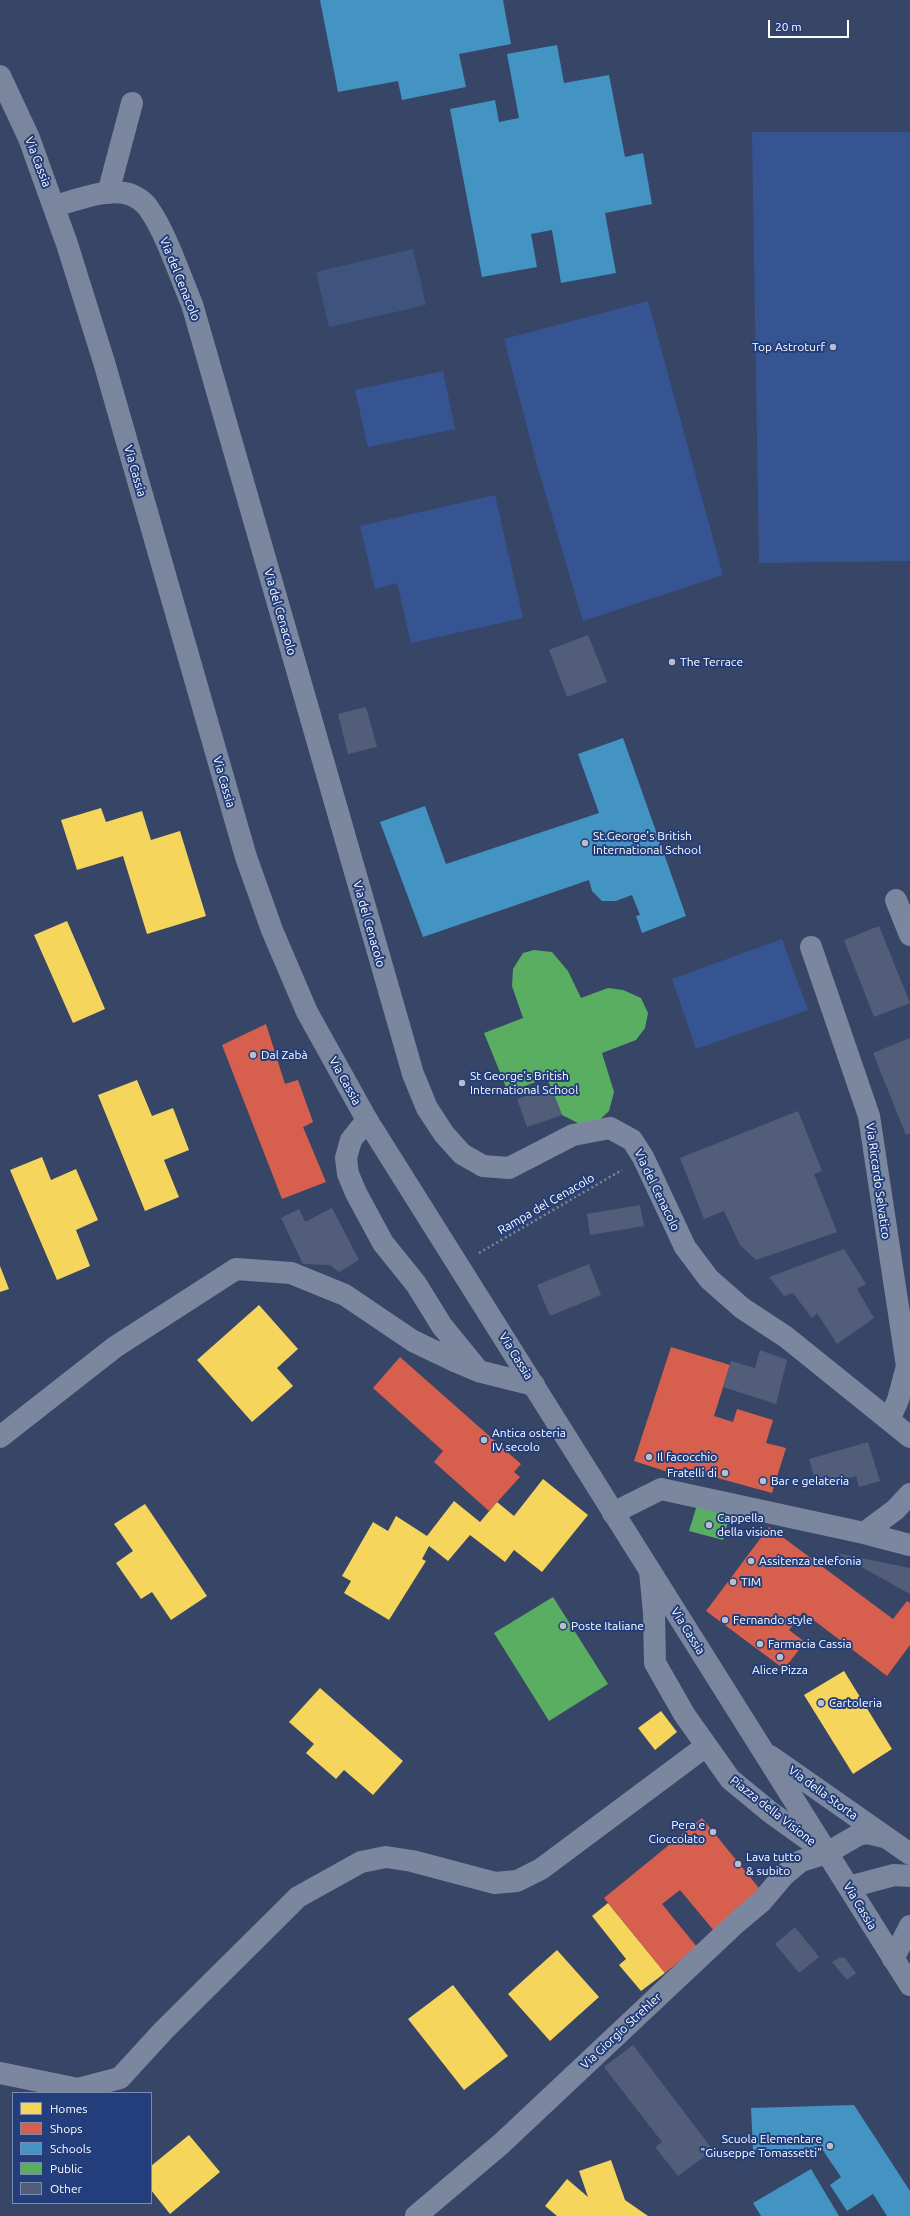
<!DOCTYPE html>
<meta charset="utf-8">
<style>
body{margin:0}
#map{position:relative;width:910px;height:2216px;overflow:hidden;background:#374667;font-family:Ubuntu,sans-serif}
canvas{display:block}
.legend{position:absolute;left:12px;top:2092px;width:140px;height:112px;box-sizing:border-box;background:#233e7b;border:1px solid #7b8bb0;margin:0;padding:5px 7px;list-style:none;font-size:12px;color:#fff}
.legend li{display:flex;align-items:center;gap:8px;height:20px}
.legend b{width:20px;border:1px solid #7b8bb0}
.scale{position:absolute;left:768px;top:20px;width:81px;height:18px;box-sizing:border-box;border:2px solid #fff;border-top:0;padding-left:5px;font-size:12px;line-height:14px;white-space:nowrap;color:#fff;-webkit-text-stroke:3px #233e7b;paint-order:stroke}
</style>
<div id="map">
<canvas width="910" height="2216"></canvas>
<ul class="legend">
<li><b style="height:11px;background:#f6d55c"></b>Homes</li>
<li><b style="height:11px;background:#d6604d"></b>Shops</li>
<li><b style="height:11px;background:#4393c3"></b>Schools</li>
<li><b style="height:11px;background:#5aae61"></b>Public</li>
<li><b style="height:11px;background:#525e79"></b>Other</li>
</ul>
<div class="scale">20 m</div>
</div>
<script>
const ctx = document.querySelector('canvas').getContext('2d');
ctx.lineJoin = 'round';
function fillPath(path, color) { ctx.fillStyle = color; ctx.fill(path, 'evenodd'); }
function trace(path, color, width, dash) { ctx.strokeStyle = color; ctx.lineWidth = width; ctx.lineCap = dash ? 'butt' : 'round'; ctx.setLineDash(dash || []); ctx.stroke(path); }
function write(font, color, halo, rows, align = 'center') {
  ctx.font = font + ' Ubuntu,sans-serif'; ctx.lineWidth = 4; ctx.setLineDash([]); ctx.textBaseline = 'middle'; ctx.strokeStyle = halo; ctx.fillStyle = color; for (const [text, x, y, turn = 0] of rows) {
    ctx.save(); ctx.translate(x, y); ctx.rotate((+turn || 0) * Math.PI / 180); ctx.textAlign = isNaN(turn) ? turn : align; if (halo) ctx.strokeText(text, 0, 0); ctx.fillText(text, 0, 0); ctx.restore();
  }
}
const green = new Path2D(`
 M752,132H910V561L759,563Z
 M648,301L723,575L583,621L537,465L504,339Z
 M443,371L455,429L368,447L355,390Z
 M495,495L523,618L411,643L397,583L375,589L360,526Z
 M782,939L808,1010L696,1049L672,979Z`);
const water = new Path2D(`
 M413,249L426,305L329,327L316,272Z`);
const homes = new Path2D(`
 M101,808L106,822L142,811L151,840L180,831L206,916L147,934L123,856L77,870L61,820Z
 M67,921L105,1009L73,1023L34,935Z
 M137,1080L152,1116L173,1108L189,1150L164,1160L179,1197L145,1211L98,1095Z
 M42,1157L51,1180L76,1169L98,1220L76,1230L90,1266L57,1280L10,1170Z
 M0,1266L9,1289L0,1292Z
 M259,1305L298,1349L277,1368L293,1386L252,1422L197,1360Z
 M543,1479L588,1515L542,1572L514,1550L505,1562L470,1535L448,1561L429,1546L422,1559L426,1561L389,1620L344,1593L351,1581L342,1576L373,1522L388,1531L396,1516L427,1536L454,1501L480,1522L497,1502L514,1516Z
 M145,1504L207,1596L171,1620L152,1592L141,1599L116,1563L133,1551L114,1524Z
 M844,1671L892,1749L853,1774L804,1695Z
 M320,1688L403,1761L373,1795L344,1770L336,1779L306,1753L314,1744L289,1722Z
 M661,1711L677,1732L655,1750L638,1728Z
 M608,1903L665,1973L641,1991L619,1965L626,1959L592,1916Z
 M557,1950L599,1997L550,2041L508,1994Z
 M453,1985L508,2056L464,2090L408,2019Z
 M189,2135L220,2172L170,2214L151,2190V2166Z
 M611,2160L625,2200L648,2216H557L545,2206L567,2179L588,2197L579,2171Z`);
const shops = new Path2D(`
 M266,1024L285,1084L298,1080L313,1122L303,1127L326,1182L282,1199L222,1045Z
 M671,1347L730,1365L714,1416L733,1422L737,1409L773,1420L766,1443L786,1448L772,1493L696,1472L693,1480L634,1461Z
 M400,1357L521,1464L514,1472L520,1477L489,1511L434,1462L443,1451L373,1388Z
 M769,1527L893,1619L907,1601L910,1603V1645L887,1676L803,1612L789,1630L805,1642L784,1669L706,1611Z
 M702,1818L763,1893L715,1932L680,1890L662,1904L697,1947L665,1973L604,1898Z`);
const schools = new Path2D(`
 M320,0H503L511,44L459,54L466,87L402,100L398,81L338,92Z
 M557,45L564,83L609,75L625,157L643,153L652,204L605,213L616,273L561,283L552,230L531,234L537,267L482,277L450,109L495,100L499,122L519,118L507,54Z
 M623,738L686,916L642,933L636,916L640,915L632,895L616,901H602L592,891L589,880L423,937L380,822L425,806L446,864L599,813L578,754Z
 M854,2105L910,2191V2216H887L873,2194L847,2211L830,2185L841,2177L822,2149L753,2150L751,2108Z
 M811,2169L839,2216H761L753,2203Z`);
const public = new Path2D(`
 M534,950L552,952L568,971L581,998L608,988L623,990L641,998L648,1013L645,1028L636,1040L602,1053L614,1092L609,1111L595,1124L578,1123L562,1115L547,1078L508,1092L484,1033L523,1018L512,986L513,969L523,953Z
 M697,1505L730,1514L723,1540L689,1531Z
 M553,1597L608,1684L549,1721L494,1633Z`);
const building = new Path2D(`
 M588,635L607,682L567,697L549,650Z
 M366,707L377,747L348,754L338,714Z
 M879,926L910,1003L874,1017L844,940Z
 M910,1038V1133L906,1135L873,1053Z
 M551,1087L562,1115L527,1127L517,1099Z
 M798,1111L822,1171L814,1174L837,1232L756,1260L740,1245L724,1211L704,1219L680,1158Z
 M640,1205L644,1226L590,1235L587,1214Z
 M332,1208L359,1260L339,1272L330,1265L303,1264L281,1218L299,1209L305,1222Z
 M844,1249L866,1284L857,1289L874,1318L837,1344L817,1313L812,1318L793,1293L784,1296L769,1277Z
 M589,1264L601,1295L550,1316L537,1285Z
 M760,1350L787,1360L776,1404L723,1387L731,1361L755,1368Z
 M868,1442L880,1481L859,1487L856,1476L817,1487L809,1459Z
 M836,1553L910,1568V1594Z
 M795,1927L819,1957L799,1973L775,1944Z
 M840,1957L845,1958L856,1973L847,1980L832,1962Z
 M633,2045L713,2150L678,2176L655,2147L662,2142L604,2067Z`);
const path = new Path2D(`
 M479,1253L622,1170`);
const minor = new Path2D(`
 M108,193L132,103
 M54,206C75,201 102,189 124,193C133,194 144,201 149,209C166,233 180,276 192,304L413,1074L427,1108L444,1134L462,1154L483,1166L509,1168L573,1135L610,1128L632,1140L643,1157L685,1247L709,1279L742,1308L786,1337L910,1437
 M896,900L910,935
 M811,947L869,1116L907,1366L898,1400L889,1420
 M367,1120L351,1140L346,1158L348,1174L356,1193L383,1243L416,1284L442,1326L477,1369
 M0,1437L115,1347L236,1269L291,1273L345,1295L413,1341L457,1362L478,1371L534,1385
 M613,1513L661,1489L864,1533L895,1510L910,1494
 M864,1533L910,1545
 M650,1571L654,1613L655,1663L684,1714L730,1779L770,1812L827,1853
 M0,2073L78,2089L120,2078L164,2030L298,1897L361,1862L386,1857L412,1861L495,1883L517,1881L541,1869L706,1746
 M416,2216L501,2144L736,1923L761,1902L784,1875L801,1861L827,1853`);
const major = new Path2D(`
 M0,76L29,138L67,244L104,362L246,857L272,930L307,1012L367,1120L910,1985
 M770,1756L910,1854
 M827,1853L858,1835L867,1833L884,1837
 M849,1887L894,1875L910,1876
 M893,1959L910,1926`);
const markers = [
 [833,347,4,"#b9beca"],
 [672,662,4,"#b9beca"],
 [585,843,4,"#b9beca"],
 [253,1055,4,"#b9beca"],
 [462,1083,4,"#b9beca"],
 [484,1440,4,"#b9beca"],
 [649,1457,4,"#b9beca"],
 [725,1473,4,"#b9beca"],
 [763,1481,4,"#b9beca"],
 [709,1525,4,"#b9beca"],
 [751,1561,4,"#b9beca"],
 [733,1582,4,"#b9beca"],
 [725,1620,4,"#b9beca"],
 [563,1626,4,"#b9beca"],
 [760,1644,4,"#b9beca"],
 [780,1657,4,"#b9beca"],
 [821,1703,4,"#b9beca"],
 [713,1832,4,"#b9beca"],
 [738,1864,4,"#b9beca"],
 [830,2146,4,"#b9beca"]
];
const streetNames = [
 ["Via Cassia",38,162,69],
 ["Via del Cenacolo",180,279,68],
 ["Via Cassia",135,471,74],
 ["Via del Cenacolo",280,612,74],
 ["Via Cassia",224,782,74],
 ["Via del Cenacolo",369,924,74],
 ["Via Cassia",345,1081,61],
 ["Via Riccardo Selvatico",878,1181,82],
 ["Via del Cenacolo",657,1190,64],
 ["Rampa del Cenacolo",546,1204,-30],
 ["Via Cassia",516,1356,58],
 ["Via Cassia",688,1631,58],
 ["Via della Storta",823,1793,36],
 ["Piazza della Visione",773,1811,38],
 ["Via Cassia",860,1906,59],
 ["Via Giorgio Strehler",621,2031,-43]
];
const poiNames = [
 ["Top Astroturf",825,347,"right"],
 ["The Terrace",680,662],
 ["St.George's British",593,836],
 ["International School",593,850],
 ["Dal Zabà",261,1055],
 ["St George's British",470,1076],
 ["International School",470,1090],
 ["Antica osteria",492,1433],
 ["IV secolo",492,1447],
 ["Il facocchio",657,1457],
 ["Fratelli di",717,1473,"right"],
 ["Bar e gelateria",771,1481],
 ["Cappella",717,1518],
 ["della visione",717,1532],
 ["Assitenza telefonia",759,1561],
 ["TIM",741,1582],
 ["Fernando style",733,1620],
 ["Poste Italiane",571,1626],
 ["Farmacia Cassia",768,1644],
 ["Alice Pizza",780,1670,"center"],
 ["Cartoleria",829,1703],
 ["Pera e",705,1825,"right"],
 ["Cioccolato",705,1839,"right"],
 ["Lava tutto",746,1857],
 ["& subito",746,1871],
 ["Scuola Elementare",822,2139,"right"],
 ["\"Giuseppe Tomassetti\"",822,2153,"right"]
];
fillPath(green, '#365492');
fillPath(water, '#3f537f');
fillPath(homes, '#f6d55c');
fillPath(shops, '#d6604d');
fillPath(schools, '#4393c3');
fillPath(public, '#5aae61');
fillPath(building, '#525e79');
trace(path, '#7b879e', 2.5, [2, 3]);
trace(minor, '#7b879e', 22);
trace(major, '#7a869d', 22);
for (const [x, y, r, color] of markers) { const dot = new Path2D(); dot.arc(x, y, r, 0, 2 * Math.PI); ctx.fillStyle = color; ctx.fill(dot); trace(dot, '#233e7b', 1.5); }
write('12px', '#fff', '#233e7b', streetNames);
write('12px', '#fff', '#233e7b', poiNames, 'left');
</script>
